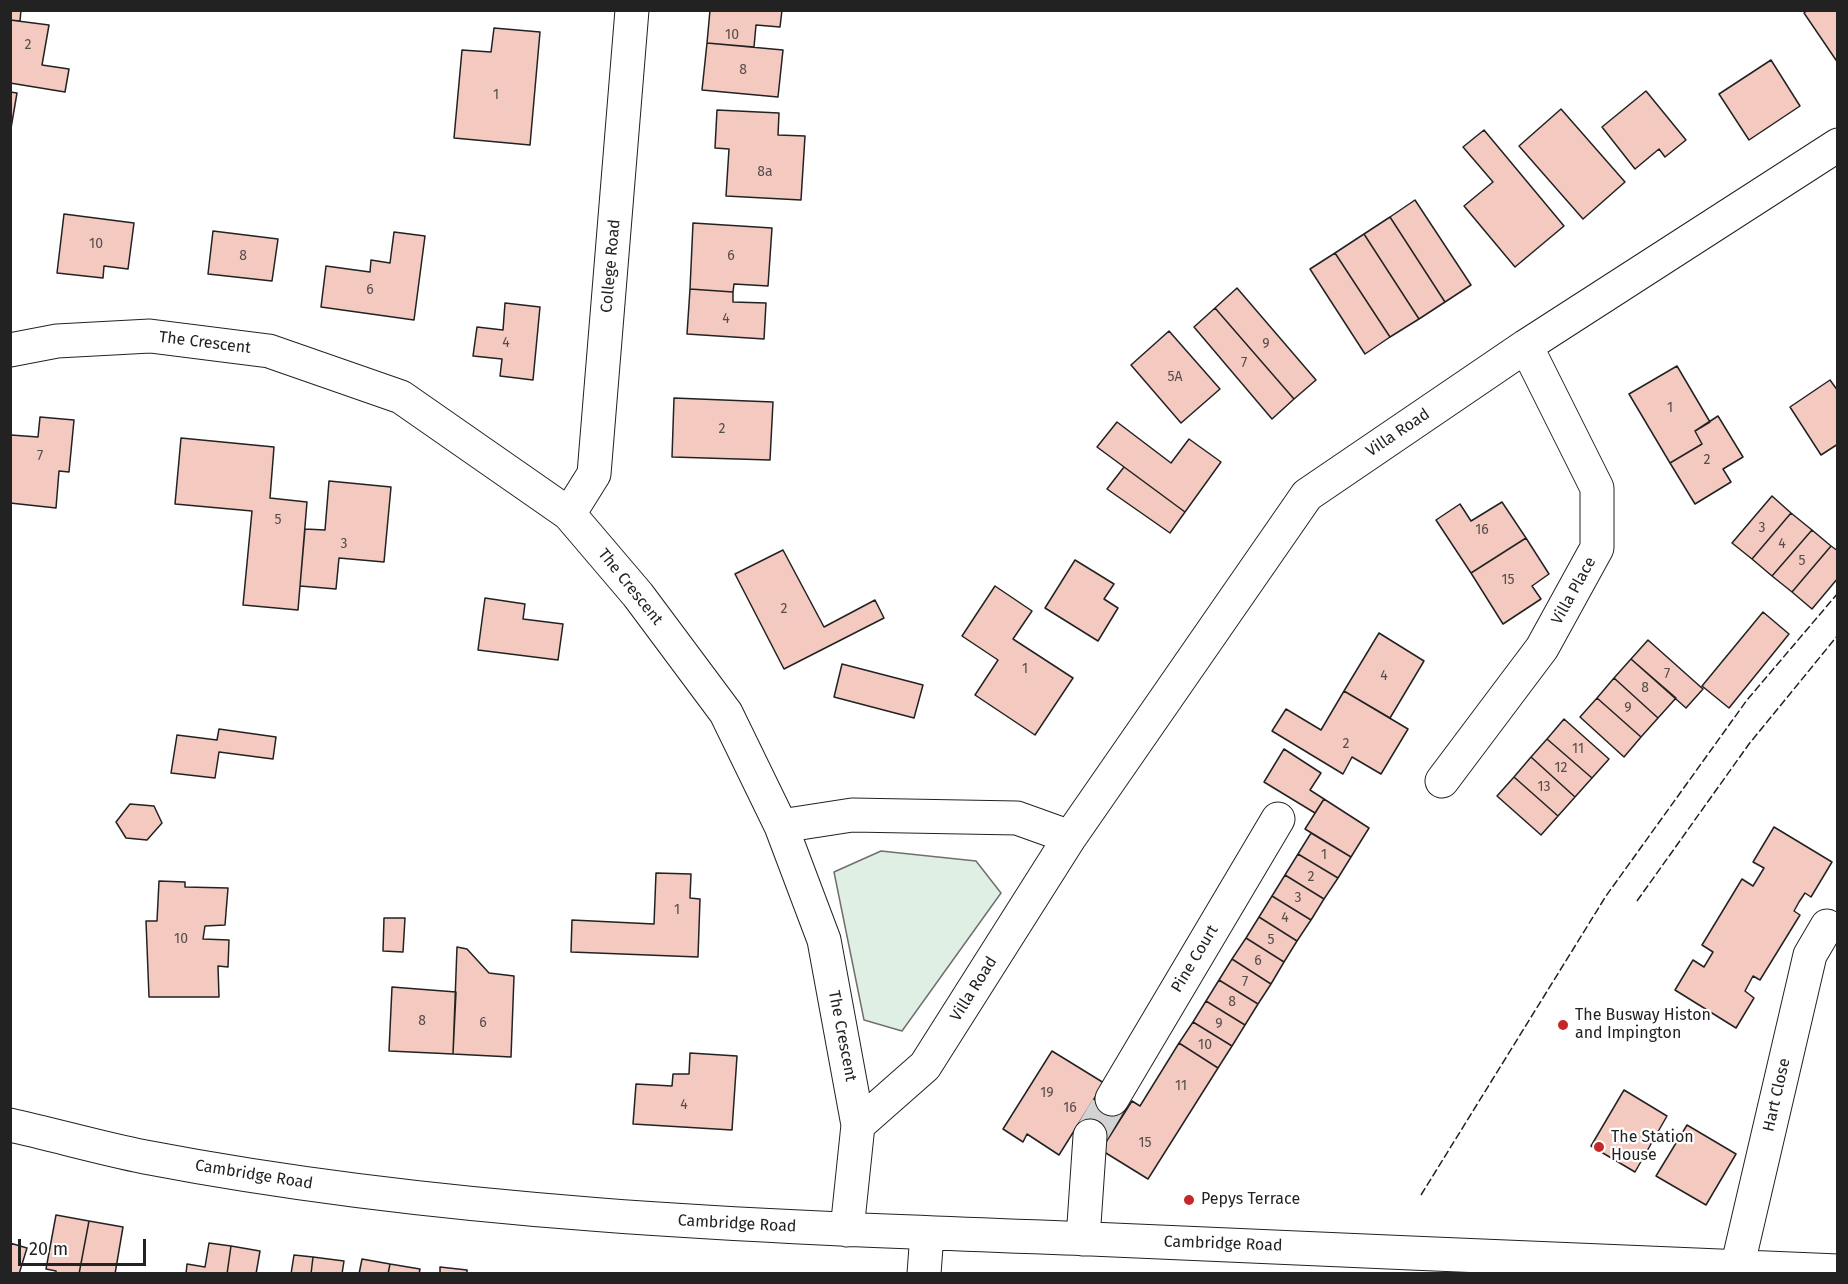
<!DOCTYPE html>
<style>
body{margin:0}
#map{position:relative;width:1848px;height:1284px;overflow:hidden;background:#fff;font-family:"Fira Sans",sans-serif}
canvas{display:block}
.frame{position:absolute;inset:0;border:12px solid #222;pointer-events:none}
.scale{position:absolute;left:18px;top:1239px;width:128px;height:27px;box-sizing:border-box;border:3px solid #222;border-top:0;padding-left:8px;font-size:18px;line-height:21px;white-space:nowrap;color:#222;-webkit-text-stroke:4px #fff;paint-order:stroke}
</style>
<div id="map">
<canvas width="1848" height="1284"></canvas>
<div class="frame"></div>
<div class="scale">20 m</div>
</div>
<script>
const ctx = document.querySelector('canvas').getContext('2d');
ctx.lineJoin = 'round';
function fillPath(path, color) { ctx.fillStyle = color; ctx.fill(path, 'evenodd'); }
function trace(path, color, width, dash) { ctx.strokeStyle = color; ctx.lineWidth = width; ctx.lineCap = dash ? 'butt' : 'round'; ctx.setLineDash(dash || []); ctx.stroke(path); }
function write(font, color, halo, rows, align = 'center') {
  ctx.font = font + ' "Fira Sans",sans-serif'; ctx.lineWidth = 4.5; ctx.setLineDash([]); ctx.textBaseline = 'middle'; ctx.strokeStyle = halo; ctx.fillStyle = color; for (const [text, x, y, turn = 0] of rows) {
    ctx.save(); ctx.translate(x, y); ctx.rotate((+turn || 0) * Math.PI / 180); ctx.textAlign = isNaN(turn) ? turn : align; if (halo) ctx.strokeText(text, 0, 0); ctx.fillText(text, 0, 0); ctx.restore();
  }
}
const green = new Path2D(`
 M881,851L976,861L1001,893L902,1031L864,1020L834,872Z`);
const building = new Path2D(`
 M10,10H21L20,21L10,20Z
 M710,10H782L780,27L756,25L754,47L707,43Z
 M1808,10H1838V63L1804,13Z
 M10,20L49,25L42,65L69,69L65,92L10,83Z
 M494,28L540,32L530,145L454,138L462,50L491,52Z
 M707,43L783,50L778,97L702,90Z
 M1771,60L1800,106L1749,140L1719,94Z
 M1646,91L1686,140L1665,157L1659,149L1635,169L1602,127Z
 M10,92L17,93L10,134Z
 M1561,109L1625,182L1583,219L1519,146Z
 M717,110L779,113L778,135L805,136L801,200L726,196L729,149L715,148Z
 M1484,130L1564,226L1515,267L1464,206L1493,182L1463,147Z
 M1415,200L1471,285L1445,302L1390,217Z
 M64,214L134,223L128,269L104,266L103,278L57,273Z
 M1390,217L1445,302L1419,319L1364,234Z
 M693,223L772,228L768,286L734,284L733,292L690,289Z
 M213,231L278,239L272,281L208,274Z
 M394,232L425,236L414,320L321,307L326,266L370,272L371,260L390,263Z
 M1364,234L1419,319L1390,337L1335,253Z
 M1335,253L1390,337L1365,354L1310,269Z
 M1237,288L1316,380L1294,399L1215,308Z
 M690,289L733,292V302L766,303L764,339L687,334Z
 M505,303L540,307L533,380L500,376L502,359L473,356L477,327L503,330Z
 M1215,308L1294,399L1272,419L1194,327Z
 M1169,331L1220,389L1181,423L1131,365Z
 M1677,366L1710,422L1695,431L1702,444L1670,463L1629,394Z
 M1830,380L1838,391V444L1821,455L1790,407Z
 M674,398L773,402L770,460L672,457Z
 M1718,416L1743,457L1723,469L1731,482L1695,504L1670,463L1702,444L1695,431Z
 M40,417L74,420L69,472L59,471L56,508L10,503L11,435L38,437Z
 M1117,422L1171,463L1189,439L1221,462L1185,512L1097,447Z
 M181,438L274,447L270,498L307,502L298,610L243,605L252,511L175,504Z
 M1124,467L1185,512L1170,533L1107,489Z
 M329,481L391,487L384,562L339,558L336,589L300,586L305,529L325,530Z
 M1772,496L1791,513L1752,559L1732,543Z
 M1502,502L1526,538L1471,573L1436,520L1460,504L1471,521Z
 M1791,513L1812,530L1772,576L1752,559Z
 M1812,530L1831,546L1792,592L1772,576Z
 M1526,538L1549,574L1532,586L1541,599L1503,624L1471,573Z
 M1831,546L1838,551V578L1812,609L1792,592Z
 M783,550L824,627L875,600L884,618L784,669L735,574Z
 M1075,560L1114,584L1104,599L1118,608L1098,641L1045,608Z
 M995,586L1032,611L1013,639L1073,678L1035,735L975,695L998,660L962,636Z
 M485,598L525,604L523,619L563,624L558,660L478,650Z
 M1763,612L1789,634L1729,708L1702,686Z
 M1379,633L1424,661L1390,718L1344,691Z
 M1648,640L1703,689L1686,708L1631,659Z
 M1631,659L1676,698L1658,718L1614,678Z
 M842,664L923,685L914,718L834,697Z
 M1614,678L1658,718L1641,737L1597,698Z
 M1344,691L1408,729L1381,774L1352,757L1343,774L1272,731L1286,709L1321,730Z
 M1597,698L1641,737L1624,757L1580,717Z
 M1564,719L1609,759L1592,778L1547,739Z
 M219,729L276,737L273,759L219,752L215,778L171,773L177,735L217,740Z
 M1547,739L1592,778L1575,797L1531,757Z
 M1284,749L1321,773L1310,790L1324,799L1315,813L1264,782Z
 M1531,757L1575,797L1558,816L1514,777Z
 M1514,777L1558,816L1541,835L1497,796Z
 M1324,799L1369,828L1351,857L1305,829Z
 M130,804L154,806L162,823L147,840L126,838L116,822Z
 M1774,827L1832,862L1811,897L1805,893L1799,902L1794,911L1800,915L1760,980L1753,976L1745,991L1754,998L1736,1028L1675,990L1693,960L1704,967L1713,952L1702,945L1742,879L1753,886L1764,868L1753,862Z
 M1311,833L1351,857L1338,878L1298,854Z
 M1298,854L1338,878L1324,899L1285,875Z
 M656,873L691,874L690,898L700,899L698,957L571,952L572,920L654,924Z
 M1285,875L1324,899L1311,920L1272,896Z
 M159,881L185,882V887L228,888L225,925L205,926L203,939L229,940L228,967L218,966L219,997H149L146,921H157Z
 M1272,896L1311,920L1297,941L1259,917Z
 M1259,917L1297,941L1284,962L1246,938Z
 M384,918H405L403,952L383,951Z
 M1246,938L1284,962L1271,984L1232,959Z
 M457,947L467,949L489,973L514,976L511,1057L453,1054Z
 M1232,959L1271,984L1258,1004L1219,980Z
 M1219,980L1258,1004L1245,1025L1206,1001Z
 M392,987L456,992L453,1054L389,1051Z
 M1206,1001L1245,1025L1232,1046L1193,1022Z
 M1193,1022L1232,1046L1218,1068L1179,1043Z
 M1179,1043L1218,1068L1148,1179L1101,1150L1132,1101L1140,1106Z
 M1052,1051L1104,1083L1059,1155L1027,1134L1023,1142L1003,1129Z
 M690,1053L737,1056L732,1130L633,1124L636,1084L672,1086L673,1074H689Z
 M1624,1090L1667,1116L1635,1172L1591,1146Z
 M1100,1091L1127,1108L1104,1145L1077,1127Z
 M1687,1125L1736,1154L1706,1205L1656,1176Z
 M56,1215L89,1221L79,1274H56V1271L46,1269Z
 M89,1221L123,1227L115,1274H79Z
 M10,1243L27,1248L19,1274H10Z
 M209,1243L231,1246L227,1274H186L187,1264L205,1267Z
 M231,1246L260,1251L256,1274H227Z
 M294,1255L313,1257L311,1274H291Z
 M313,1257L344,1261L342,1274H311Z
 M362,1259L390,1264L388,1274H359Z
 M390,1264L420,1269L419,1274H388Z
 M440,1267L467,1270V1274H440Z`);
const minorTunnel = new Path2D(`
 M1090,1136L1112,1099`);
const minor = new Path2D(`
 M10,350L57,341L150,336L269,351L401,397L569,514L638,595L726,713L781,826L824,940L858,1125L847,1230
 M569,514L594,474L632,10
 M1442,781L1542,648L1597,548V488L1526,346
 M781,826L852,815L1017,818L1070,837
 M1112,1099L1278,819
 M10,1125C55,1135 100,1148 145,1157C457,1217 775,1227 1091,1239C1340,1249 1589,1262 1838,1271
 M858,1125L925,1066L1070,837L1307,495L1526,346L1838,145
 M1083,1239L1090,1136
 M1737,1268L1810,955L1827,926
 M924,1274L927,1233`);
const fence = new Path2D(`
 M1637,901L1749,744L1838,635
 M1421,1195L1606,896L1747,700L1838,593`);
const markers = [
 [1563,1025,6,"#c62828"],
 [1599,1147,6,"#c62828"],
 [1189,1200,6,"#c62828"]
];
const numberNames = [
 ["10",732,35],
 ["2",28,45],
 ["8",743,70],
 ["1",496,95],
 ["8a",765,172],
 ["10",96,244],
 ["8",243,256],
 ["6",731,256],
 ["6",370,290],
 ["4",726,319],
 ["4",506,343],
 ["9",1266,344],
 ["7",1244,363],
 ["5A",1175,377],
 ["1",1670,408],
 ["2",722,429],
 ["7",40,456],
 ["2",1707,460],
 ["5",278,520],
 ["3",1762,528],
 ["16",1482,530],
 ["3",344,544],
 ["4",1782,544],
 ["5",1802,561],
 ["15",1508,580],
 ["2",784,609],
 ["1",1025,669],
 ["7",1667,674],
 ["4",1384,676],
 ["8",1645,688],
 ["9",1628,708],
 ["2",1346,744],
 ["11",1578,749],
 ["12",1561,768],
 ["13",1544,787],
 ["1",1324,855],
 ["2",1311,877],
 ["3",1298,898],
 ["1",677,910],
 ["4",1285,918],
 ["10",181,939],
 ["5",1271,940],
 ["6",1258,961],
 ["7",1245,982],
 ["8",1232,1002],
 ["8",422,1021],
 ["6",483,1023],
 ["9",1219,1024],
 ["10",1205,1045],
 ["11",1181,1086],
 ["19",1047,1093],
 ["4",684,1105],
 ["16",1070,1108],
 ["15",1145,1143]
];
const streetNames = [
 ["College Road",611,266,-85],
 ["The Crescent",205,343,7],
 ["Villa Road",1398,433,-34],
 ["The Crescent",630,587,51],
 ["Villa Place",1574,591,-61],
 ["Pine Court",1195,959,-59],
 ["Villa Road",974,989,-58],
 ["The Crescent",842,1036,79],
 ["Hart Close",1777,1095,-77],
 ["Cambridge Road",254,1175,9],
 ["Cambridge Road",737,1224,3],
 ["Cambridge Road",1223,1244,2]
];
const poiNames = [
 ["The Busway Histon",1575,1016],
 ["and Impington",1575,1034],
 ["The Station",1611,1138],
 ["House",1611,1156],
 ["Pepys Terrace",1201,1200]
];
fillPath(green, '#e0efe3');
trace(green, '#6f6f6f', 1.5);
fillPath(building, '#f3c9c0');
trace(building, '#222', 1.5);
trace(minorTunnel, '#d3d3d3', 33, [33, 16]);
trace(minor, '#222', 35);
trace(minor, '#fff', 33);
trace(fence, '#222', 1.5, [8, 3]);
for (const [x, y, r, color] of markers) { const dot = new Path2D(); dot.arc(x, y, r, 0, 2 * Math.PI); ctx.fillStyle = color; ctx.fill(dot); trace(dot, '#fff', 2); }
write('14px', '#564c4a', null, numberNames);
write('16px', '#222', '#fff', streetNames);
write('16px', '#222', '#fff', poiNames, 'left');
</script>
